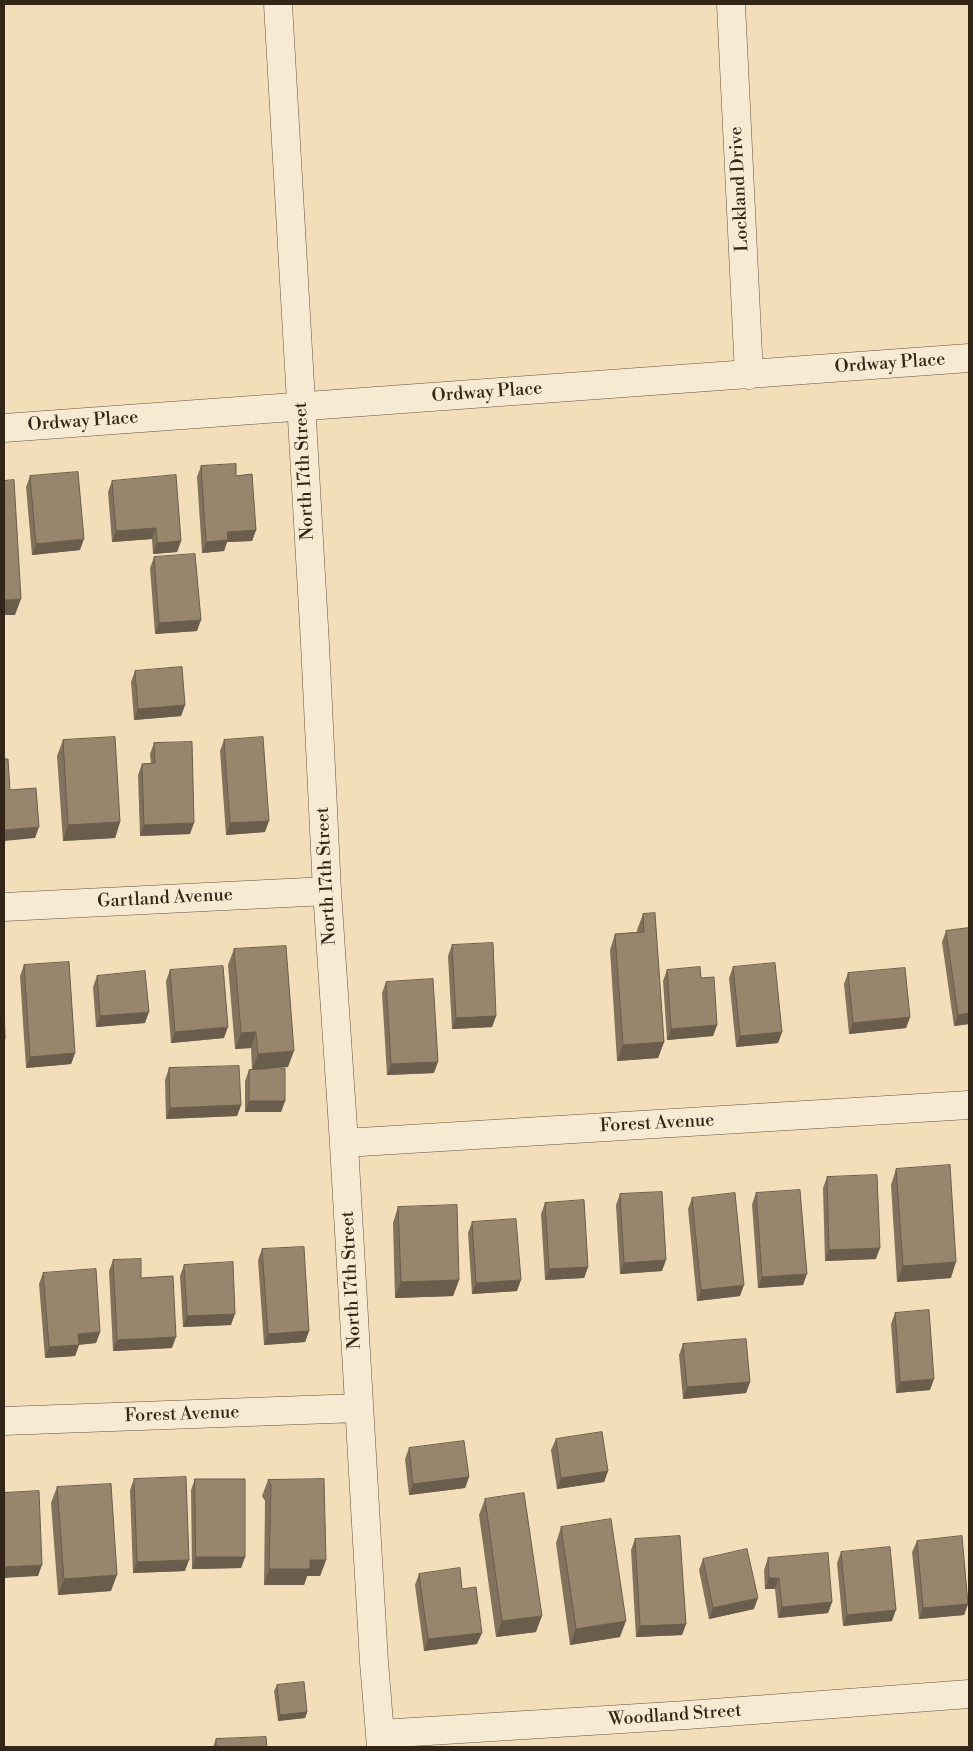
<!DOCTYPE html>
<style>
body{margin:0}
#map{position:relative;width:973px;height:1751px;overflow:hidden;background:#f2deb9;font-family:"Libre Bodoni",serif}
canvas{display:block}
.frame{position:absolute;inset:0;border:5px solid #342519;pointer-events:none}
</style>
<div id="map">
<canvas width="973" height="1751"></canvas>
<div class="frame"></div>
</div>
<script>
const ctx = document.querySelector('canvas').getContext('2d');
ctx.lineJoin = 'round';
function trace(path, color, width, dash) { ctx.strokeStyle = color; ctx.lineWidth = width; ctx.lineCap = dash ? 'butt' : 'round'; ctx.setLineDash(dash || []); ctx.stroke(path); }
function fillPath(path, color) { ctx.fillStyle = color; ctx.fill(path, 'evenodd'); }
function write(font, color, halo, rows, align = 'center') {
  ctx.font = font + ' "Libre Bodoni",serif'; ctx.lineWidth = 5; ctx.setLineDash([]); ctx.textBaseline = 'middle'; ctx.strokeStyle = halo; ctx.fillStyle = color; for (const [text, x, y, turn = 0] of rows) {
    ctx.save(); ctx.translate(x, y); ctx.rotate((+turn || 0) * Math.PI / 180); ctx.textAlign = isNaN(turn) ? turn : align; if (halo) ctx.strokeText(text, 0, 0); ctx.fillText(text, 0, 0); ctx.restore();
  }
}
const minor = new Path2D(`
 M278,4L315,644L327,891L343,1128L374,1662L381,1747
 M731,4L749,375
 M4,428L969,358
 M4,907L327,891
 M344,1143L969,1105
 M4,1421L359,1408
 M380,1734L687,1715L969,1694`);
const wall = new Path2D(`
 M201,466L236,476L256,530L252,541L227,542L224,551L202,553L197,477Z
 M30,476L80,550L32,555L26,487Z
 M112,481L181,541L177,552L153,554L152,539L112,542L108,492Z
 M154,557L197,631L155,634L150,568Z
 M135,671L185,705L181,716L134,720L131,682Z
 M63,740L120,822L115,838L63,841L57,756Z
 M224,740L265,832L226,835L220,751Z
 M154,743L190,834L140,836L138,775L142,764L151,763L150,754Z
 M643,914L664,1042L658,1058L617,1061L610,950L615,934L637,932V930Z
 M969,928V1024L954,1026L942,942L946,931Z
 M452,945L496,1016L492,1027L452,1029L448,956Z
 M234,949L288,1067L256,1070L285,1101L281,1112H245V1081L249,1070H252L251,1048L235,1049L228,965Z
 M24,965L75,1053L71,1064L26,1068L20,976Z
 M733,967L782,1032L778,1043L736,1047L729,978Z
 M170,970L224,1038L171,1043L166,981Z
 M667,970L701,978L717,1025L713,1036L667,1040L663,981Z
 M848,973L910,1017L906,1028L849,1034L844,984Z
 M97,976L145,1023L96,1027L93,987Z
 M386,982L434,1073L387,1075L382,993Z
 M169,1068L241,1105L237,1116L166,1119L165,1080Z
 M896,1169L951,1278L897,1282L891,1185Z
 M827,1177L876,1259L825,1261L823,1188Z
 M756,1193L803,1285L758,1288L752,1204Z
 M620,1194L662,1271L620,1274L616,1205Z
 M692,1198L740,1296L697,1301L688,1209Z
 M545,1203L588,1267L584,1278L545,1280L541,1214Z
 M398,1207L459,1280L453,1296L395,1298L393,1223Z
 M472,1222L517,1291L472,1294L468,1233Z
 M262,1249L309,1331L305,1342L264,1345L258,1260Z
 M113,1260L141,1278L172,1348L113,1351L109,1271Z
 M184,1265L231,1325L183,1327L180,1276Z
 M43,1273L100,1332L96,1343L79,1345L75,1356L45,1358L39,1284Z
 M895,1313L930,1390L896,1393L891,1324Z
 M683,1344L750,1382L746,1393L683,1399L679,1355Z
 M556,1439L608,1471L604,1482L557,1489L551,1450Z
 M409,1448L469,1477L465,1488L409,1495L405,1459Z
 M134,1479L185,1571L133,1573L130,1490Z
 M195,1479L245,1557L241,1568L192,1569L191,1490Z
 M268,1480L326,1560L320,1576H307L304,1585H264L265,1501L262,1496Z
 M57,1487L111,1591L58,1595L51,1503Z
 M485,1499L536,1632L496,1637L479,1515Z
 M561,1527L620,1637L570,1645L556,1543Z
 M635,1539L686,1624L682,1635L636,1637L631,1550Z
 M917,1541L968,1604L964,1615L919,1619L912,1552Z
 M841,1552L892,1621L843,1626L837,1563Z
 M768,1558L832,1602L828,1613L778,1618L775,1589H765L764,1570Z
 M703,1559L754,1609L709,1619L699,1570Z
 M419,1574L477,1644L424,1651L415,1585Z
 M277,1685L307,1712L305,1718L278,1721L274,1691Z
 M216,1739L267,1747H213Z`);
const shadedWall = new Path2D(`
 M156,528L152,539L112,542L116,531Z
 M256,530L252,541L227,542L224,551L202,553L206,542L227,532Z
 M84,539L80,550L32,555L36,544Z
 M181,541L177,552L153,554L157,543Z
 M21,599L15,615H4V600Z
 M201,620L197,631L155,634L159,623Z
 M185,705L181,716L134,720L138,709Z
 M269,821L265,832L226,835L230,823Z
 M120,822L115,838L63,841L68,825Z
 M194,823L190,834L140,836L144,825Z
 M39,827L35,838L4,841V830Z
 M149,1012L145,1023L96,1027L100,1016Z
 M969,1013V1024L954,1026L958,1015Z
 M496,1016L492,1027L452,1029L456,1018Z
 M910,1017L906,1028L849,1034L853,1023Z
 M717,1025L713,1036L667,1040L671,1029Z
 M228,1027L224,1038L171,1043L175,1032Z
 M256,1032L251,1048L235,1049L241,1033Z
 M782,1032L778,1043L736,1047L740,1036Z
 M664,1042L658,1058L617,1061L623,1045Z
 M294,1051L288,1067L252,1070L258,1054Z
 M75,1053L71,1064L26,1068L30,1057Z
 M438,1062L434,1073L387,1075L391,1064Z
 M249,1101H285L281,1112H245Z
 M241,1105L237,1116L166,1119L170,1108Z
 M880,1248L876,1259L825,1261L829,1250Z
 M666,1260L662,1271L620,1274L624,1263Z
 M956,1262L951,1278L897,1282L903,1266Z
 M588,1267L584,1278L545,1280L549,1269Z
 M807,1274L803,1285L758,1288L762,1277Z
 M459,1280L453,1296L395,1298L401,1282Z
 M521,1280L517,1291L472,1294L476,1283Z
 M744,1285L740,1296L697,1301L701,1290Z
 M235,1314L231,1325L183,1327L187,1316Z
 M309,1331L305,1342L264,1345L268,1334Z
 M100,1332L96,1343L74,1345L78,1334Z
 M176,1337L172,1348L113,1351L117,1340Z
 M79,1345L75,1356L45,1358L49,1347Z
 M934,1379L930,1390L896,1393L900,1382Z
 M750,1382L746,1393L683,1399L687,1387Z
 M608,1471L604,1482L557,1489L561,1478Z
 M469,1477L465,1488L409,1495L413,1484Z
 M196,1557H245L241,1568L192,1569Z
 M189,1560L185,1571L133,1573L137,1562Z
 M310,1560H326L320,1576H307L304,1585H264L269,1569Z
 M42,1565L38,1576L4,1578V1567Z
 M117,1575L111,1591L58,1595L64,1579Z
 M769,1578H779L775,1589H765Z
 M758,1598L754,1609L709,1619L713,1608Z
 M832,1602L828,1613L778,1618L782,1607Z
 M968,1604L964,1615L919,1619L923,1608Z
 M896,1610L892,1621L843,1626L847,1615Z
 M542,1616L536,1632L496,1637L502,1621Z
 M626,1621L620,1637L570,1645L576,1629Z
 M686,1624L682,1635L636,1637L640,1626Z
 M482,1633L477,1644L424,1651L428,1639Z
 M307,1712L305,1718L278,1721L280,1715Z`);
const building = new Path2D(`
 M236,464V476L252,474L256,530L227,532L228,540L206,542L201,466Z
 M78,472L84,539L36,544L30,476Z
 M176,475L181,541L157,543L156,528L116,531L112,481Z
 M14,480L21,599L4,600V481Z
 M195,554L201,620L159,623L154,557Z
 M182,667L185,705L138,709L135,671Z
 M115,737L120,822L68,825L63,740Z
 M263,737L269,821L230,823L224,740Z
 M192,742L194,823L144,825L142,764L155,763L154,743Z
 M4,759H8L10,790L36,788L39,827L4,830Z
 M655,913L664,1042L623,1045L615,934L644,932L643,914Z
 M969,928V1013L958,1015L946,931Z
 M493,943L496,1016L456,1018L452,945Z
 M286,946L294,1051L258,1054L256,1032L241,1033L234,949Z
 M69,962L75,1053L30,1057L24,965Z
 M775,963L782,1032L740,1036L733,967Z
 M223,966L228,1027L175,1032L170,970Z
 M700,967L701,978L714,977L717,1025L671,1029L667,970Z
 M905,968L910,1017L853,1023L848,973Z
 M145,971L149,1012L100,1016L97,976Z
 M433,979L438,1062L391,1064L386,982Z
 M4,1005L5,1039H4Z
 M239,1066L241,1105L170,1108L169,1068Z
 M285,1069V1101H249V1070Z
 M950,1165L956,1262L903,1266L896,1169Z
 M877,1175L880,1248L829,1250L827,1177Z
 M800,1190L807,1274L762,1277L756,1193Z
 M662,1192L666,1260L624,1263L620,1194Z
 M735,1193L744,1285L701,1290L692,1198Z
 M584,1200L588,1267L549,1269L545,1203Z
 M457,1205L459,1280L401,1282L398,1207Z
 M516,1219L521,1280L476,1283L472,1222Z
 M304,1247L309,1331L268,1334L262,1249Z
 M141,1259V1278L173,1276L176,1337L117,1340L113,1260Z
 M233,1262L235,1314L187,1316L184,1265Z
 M96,1269L100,1332L78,1334L79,1345L49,1347L43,1273Z
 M929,1310L934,1379L900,1382L895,1313Z
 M746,1339L750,1382L687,1387L683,1344Z
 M602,1432L608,1471L561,1478L556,1439Z
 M464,1441L469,1477L413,1484L409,1448Z
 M186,1477L189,1560L137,1562L134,1479Z
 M195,1479H245V1557H196Z
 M324,1479L326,1560H310V1569H269L271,1485L268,1480Z
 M111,1484L117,1575L64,1579L57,1487Z
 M39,1491L42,1565L4,1567V1493Z
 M524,1493L542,1616L502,1621L485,1499Z
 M611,1519L626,1621L576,1629L561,1527Z
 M680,1536L686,1624L640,1626L635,1539Z
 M962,1536L968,1604L923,1608L917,1541Z
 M890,1547L896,1610L847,1615L841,1552Z
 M747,1549L758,1598L713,1608L703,1559Z
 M828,1553L832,1602L782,1607L779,1578H769L768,1558Z
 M460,1568L462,1589L476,1587L482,1633L428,1639L419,1574Z
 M304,1682L307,1712L280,1715L277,1685Z
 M266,1737L267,1747H216V1739Z`);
const streetNames = [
 ["Lockland Drive",740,189,-93],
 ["Ordway Place",890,364,-4],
 ["Ordway Place",487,393,-4],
 ["Ordway Place",83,422,-4],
 ["North 17th Street",305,471,-93],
 ["North 17th Street",327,876,-93],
 ["Gartland Avenue",165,899,-3],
 ["Forest Avenue",657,1124,-3],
 ["North 17th Street",352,1280,-93],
 ["Forest Avenue",182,1415,-2],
 ["Woodland Street",675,1716,-4]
];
trace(minor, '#645341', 29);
trace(minor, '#f7ead2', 28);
fillPath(wall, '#82725d');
fillPath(shadedWall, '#6a5d4c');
fillPath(building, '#97856c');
trace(building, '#6a5d4c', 1);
write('18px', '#342519', '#f7ead2', streetNames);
</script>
